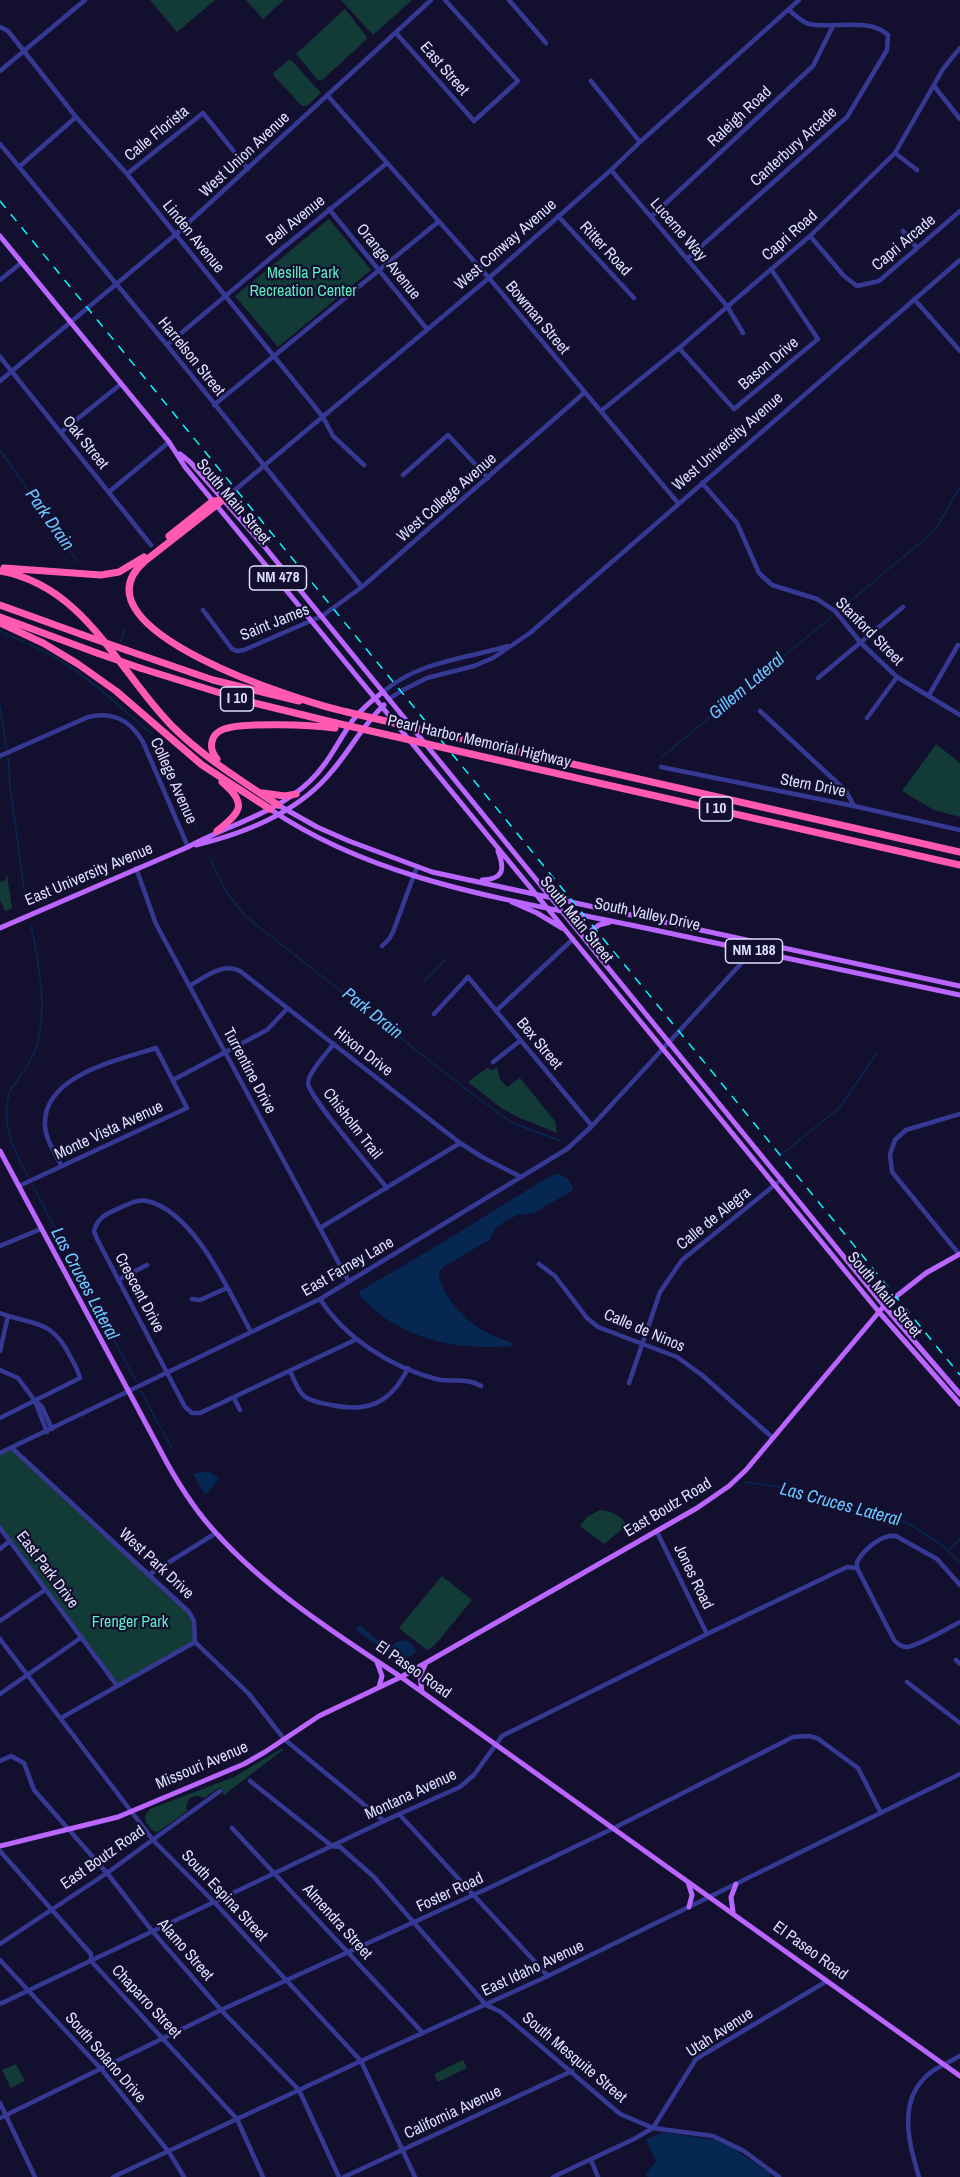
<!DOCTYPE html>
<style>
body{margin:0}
canvas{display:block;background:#130f2f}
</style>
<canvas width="960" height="2177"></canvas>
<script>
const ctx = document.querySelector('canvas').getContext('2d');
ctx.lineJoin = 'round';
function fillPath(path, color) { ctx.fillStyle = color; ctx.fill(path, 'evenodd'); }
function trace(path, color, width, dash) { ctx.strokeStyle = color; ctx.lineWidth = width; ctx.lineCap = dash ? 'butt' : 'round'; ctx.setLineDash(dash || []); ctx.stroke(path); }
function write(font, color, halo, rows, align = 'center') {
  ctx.font = font + ' "Archivo Narrow",sans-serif'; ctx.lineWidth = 4.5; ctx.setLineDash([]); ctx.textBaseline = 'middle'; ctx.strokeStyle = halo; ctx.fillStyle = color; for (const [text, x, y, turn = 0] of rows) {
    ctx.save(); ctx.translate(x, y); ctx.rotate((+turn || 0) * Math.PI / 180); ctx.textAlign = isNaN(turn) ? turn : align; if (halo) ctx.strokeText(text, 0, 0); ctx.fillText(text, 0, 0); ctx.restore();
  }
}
const green = new Path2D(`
 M150,0H215L177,32Z
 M246,0H284L263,19Z
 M341,0H412L373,35Z
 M345,9L367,37L366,40L322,80H318L296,54Z
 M290,59L321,93L307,106H302L274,76L273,73Z
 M329,219L371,270L278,347L235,296Z
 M936,744L960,763V817L934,810L902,791Z
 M7,876L12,908L5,911L0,900V882L6,880L5,877Z
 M487,1068L491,1070L497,1068L500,1079L507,1087L520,1078L555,1121L557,1133L520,1118L501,1108L468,1082Z
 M12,1448L192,1617L195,1642L118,1685L0,1528V1453Z
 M600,1510C611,1511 620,1515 627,1525L604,1544L580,1526L587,1517Z
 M442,1576L472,1600L434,1646L427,1650L399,1628Z
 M281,1749H284L224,1795L220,1787L204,1798C194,1793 184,1798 187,1811L158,1832L153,1831L146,1822L145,1816L150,1809L234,1777Z
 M463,2060L467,2068L438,2082L434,2074Z
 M16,2064L25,2081L11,2088L2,2070Z`);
const water = new Path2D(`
 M559,1174C566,1177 572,1181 573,1190L534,1213L517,1215L504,1222L496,1228L489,1240L443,1267L439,1272C439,1283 443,1288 449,1298C465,1322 486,1335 513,1343L512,1346C457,1351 396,1339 359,1294L360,1291L440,1244L550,1176Z
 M209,1471L219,1479L205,1495L193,1474Z
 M357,1626L362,1627L385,1647L390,1648C399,1638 412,1637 416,1652C396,1669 373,1639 356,1630Z
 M662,2132L715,2140L730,2146L771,2174L770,2177H648L646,2174L656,2161L646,2140Z`);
const stream = new Path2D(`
 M0,450L78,562
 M843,607L927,537L938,525L960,487
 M0,631C22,642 46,650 66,664C97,684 124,711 152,734
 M121,642L124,630
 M0,706L7,749
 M160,742L197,826
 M8,757L10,786L25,896
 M662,757L831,617
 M210,858L225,890L245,916L471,1093L512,1123L561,1141
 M424,982L446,959
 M779,1157L840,1107L876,1054
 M27,1175C13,1150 0,1120 10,1091C19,1077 31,1064 36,1048C48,1011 39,962 31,926
 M33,1186L136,1381
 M141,1391L171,1447
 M744,1482L775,1486L857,1512L908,1523L943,1546L960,1562
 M948,1551L960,1539`);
const minor = new Path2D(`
 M509,0L546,43
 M0,27L8,31L76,117L127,174L323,417L333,436L364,465
 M396,33L474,121L518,81L445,0
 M0,71L85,0
 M591,81L640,142
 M934,86L960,119
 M327,95L489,278L678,503
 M0,144L167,345L362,587
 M895,153L917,170
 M19,167L76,117
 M611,170L727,306L743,333
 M127,174L203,113L248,169
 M329,209L427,329
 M558,216L634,298
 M651,217L813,66L833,26
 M903,231L917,248
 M810,236L844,276L857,286L879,281L960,211
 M688,258L847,117L887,50L888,35C870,17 834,29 809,24C802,22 795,15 789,10
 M0,280L21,263
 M914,299L960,351
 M167,345L279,251L387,163
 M679,348L734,409L818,339L771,269
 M0,357L151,545
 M0,381L175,235L431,0
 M214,405L438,222
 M601,411L679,348L810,236L895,153L943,69L960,48
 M61,432L121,384
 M403,475L448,435L488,478
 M702,483L737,523L759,573L772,585L817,599L835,611L861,643L897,677L960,715
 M109,492L169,442
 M223,500L489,278L611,170L640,142L799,0
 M203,610L232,649L237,651L244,650L322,616L362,587L584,393
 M818,678L903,607
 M383,692C419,661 465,659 508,646
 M929,695L958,645
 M389,699L401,691L427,678L474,666L493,658L530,633L960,260
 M760,711L846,791L854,806
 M867,718L897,677
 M0,756L88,717C113,711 130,720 143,742L188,847
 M661,767L854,806L960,830
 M136,868L156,924L349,1282
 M382,946L389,939L393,932L417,867
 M189,986C204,978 222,962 240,971L460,1143L482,1157L521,1177
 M496,1011L573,939
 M434,1014L468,977L592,1126
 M334,1044C327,1052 308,1073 308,1083C309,1098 374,1171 387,1188
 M493,1062L520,1041
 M173,1080L267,1030L287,1009
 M19,1186L187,1108L156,1048C119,1060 42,1075 45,1126C46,1140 55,1153 61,1165
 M320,1228L460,1143
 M0,1246L41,1229
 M959,1254L892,1172L890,1154L895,1140L906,1130L960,1114
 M539,1264L555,1276L587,1318L598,1327L677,1357L702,1375L773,1438
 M118,1280L147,1265
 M192,1299L200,1300L227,1288
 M320,1299C345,1338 391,1367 436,1379C451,1383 467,1377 481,1386
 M0,1313C34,1326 51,1318 70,1356C74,1363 78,1370 80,1378L0,1418
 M251,1332C229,1292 195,1212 147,1201C139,1199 131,1203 124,1206C111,1212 98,1215 94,1231L97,1239L185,1407L192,1413H200L357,1339
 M0,1351L8,1316
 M0,1370L18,1378L35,1401
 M290,1371C294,1379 297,1390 304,1396C311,1402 322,1403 331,1405C368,1413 391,1403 408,1368
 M629,1383L660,1292L682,1260L782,1179
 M234,1398L240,1410
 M47,1432L35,1401L42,1407L52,1429
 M12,1448L189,1612L194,1621L195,1642L249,1694L284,1739L384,1821
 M0,1453L320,1299L567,1149L592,1126L760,943
 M0,1528L115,1683L118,1685
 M657,1532L707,1634
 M0,1549L10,1541
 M150,1574L216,1533
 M960,1585L937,1559L896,1536C882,1534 864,1549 857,1562V1568L894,1640C898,1644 901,1647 907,1647C918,1646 948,1628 960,1622
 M0,1621L46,1589
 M0,1639L153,1840L215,1903L361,2061L415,2177
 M956,1660L960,1664
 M907,1682L960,1723
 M0,1694L82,1637
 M61,1718L195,1642
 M0,1761L11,1756L24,1763L34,1790L107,1873L153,1932L221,2010L299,2090L339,2177
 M250,1781L332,1846L340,1847L374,1877L486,2005L501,2012L620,2114L653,2128L713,2136L744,2151L779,2177
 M399,1814L548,1976
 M232,1828L423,2033
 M0,1851L91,1954V1961L237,2119L263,2177
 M0,1944L107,1873L220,1791
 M0,1960L102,2070L169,2152L184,2177
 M0,2004L384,1821L460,1787L474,1775L502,1736L707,1634L847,1567L857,1568
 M0,2103L35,2177
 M0,2118L221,2010L491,1887L614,1828L793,1737L809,1736L817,1738L858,1768L881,1813
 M591,2160L598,2177
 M113,2177L361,2061L548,1976L960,1774
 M344,2177L572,2071
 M553,2177L634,2139L653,2128L696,2059L827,1981
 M919,2177C910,2148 899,2108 921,2082C930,2070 947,2063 960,2056`);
const major = new Path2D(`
 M0,236L169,442L185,467L879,1312L960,1404
 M180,454L190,462L264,546L884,1306L960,1394
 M278,805L317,827L349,841L432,872L960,986
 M270,809C375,881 510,900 631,925C741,948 850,972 960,995
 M196,845C246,833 299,812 332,771C351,749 362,726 384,705
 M482,880C504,879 505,869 498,851
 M512,902L537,913L562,928
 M0,928L188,847C228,825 277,813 310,781C329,763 338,741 353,720C361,710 372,700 383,692
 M592,946V930L599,925L610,922
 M0,1151L167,1463C181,1488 197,1513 217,1534C267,1590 339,1636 401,1677L960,2076
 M377,1662L382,1676L379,1687
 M422,1692L420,1676L425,1665
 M0,1846L118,1817L244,1764L265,1752L319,1716L401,1677L697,1508L729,1486L746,1470L884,1306L926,1273L960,1254
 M688,1882L692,1895L689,1907
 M733,1912L731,1897L736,1884`);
const highway = new Path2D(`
 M223,500L145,561C66,629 305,703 347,712
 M169,536L213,501L223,500
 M4,568L101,575L119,572L144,557
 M0,571C85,586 117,670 172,726C203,757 242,781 278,805
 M0,605L83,635
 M0,617L97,653
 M0,623L43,643L78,664L116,691L202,765L270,809
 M126,650L213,680L299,701
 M140,668L246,701L336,723
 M454,737L960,852
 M471,754L960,865
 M217,759C213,754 210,749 212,742C213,736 218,731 224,729C244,722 312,725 335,728
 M263,793L285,796L296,794
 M217,831C241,812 248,804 222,782`);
const rail = new Path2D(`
 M0,201L960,1375`);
const highwayBridge = new Path2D(`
 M83,635L126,650
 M97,653L140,668
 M347,712L454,737
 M336,723L471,754`);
const shields = [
 [278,578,57],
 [237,699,33],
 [716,809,33],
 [754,951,57]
];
const shieldNames = [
 ["NM 478",278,578],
 ["I 10",237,699],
 ["I 10",716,809],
 ["NM 188",754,951]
];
const streetNames = [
 ["East Street",444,69,49],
 ["Raleigh Road",740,117,-43],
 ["Calle Florista",157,134,-39],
 ["Canterbury Arcade",794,147,-42],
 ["West Union Avenue",245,155,-43],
 ["Bell Avenue",296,221,-39],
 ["Lucerne Way",678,230,49],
 ["Capri Road",790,236,-41],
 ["Linden Avenue",193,237,51],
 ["Capri Arcade",904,243,-40],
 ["West Conway Avenue",506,245,-41],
 ["Ritter Road",605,249,47],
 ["Orange Avenue",388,262,51],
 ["Bowman Street",537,318,50],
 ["Harrelson Street",191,357,51],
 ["Bason Drive",769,364,-40],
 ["West University Avenue",728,442,-41],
 ["Oak Street",85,443,51],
 ["West College Avenue",447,498,-41],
 ["South Main Street",233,502,50],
 ["Saint James",275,623,-22],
 ["Stanford Street",869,632,45],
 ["Pearl Harbor Memorial Highway",479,742,13],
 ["College Avenue",173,781,66],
 ["Stern Drive",813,786,11],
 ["East University Avenue",89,875,-23],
 ["South Valley Drive",647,915,12],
 ["South Main Street",576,920,51],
 ["Bex Street",539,1044,50],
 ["Hixon Drive",363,1052,38],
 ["Turrentine Drive",249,1071,62],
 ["Chisholm Trail",352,1124,52],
 ["Monte Vista Avenue",109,1131,-25],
 ["Calle de Alegra",714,1219,-39],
 ["East Farney Lane",348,1267,-30],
 ["Crescent Drive",139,1293,62],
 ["South Main Street",884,1295,50],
 ["Calle de Ninos",644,1331,23],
 ["East Boutz Road",668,1508,-31],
 ["West Park Drive",156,1564,43],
 ["East Park Drive",47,1570,53],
 ["Jones Road",693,1577,64],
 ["El Paseo Road",413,1670,35],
 ["Missouri Avenue",202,1766,-23],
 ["Montana Avenue",411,1795,-25],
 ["East Boutz Road",103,1858,-35],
 ["Foster Road",450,1893,-25],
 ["South Espina Street",224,1896,47],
 ["Almendra Street",337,1922,48],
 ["Alamo Street",185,1950,49],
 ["El Paseo Road",810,1951,36],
 ["East Idaho Avenue",533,1969,-25],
 ["Chaparro Street",146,2002,47],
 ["Utah Avenue",720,2033,-33],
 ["South Solano Drive",105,2058,49],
 ["South Mesquite Street",574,2058,40],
 ["California Avenue",453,2113,-25]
];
const parkNames = [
 ["Mesilla Park",303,274],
 ["Recreation Center",303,292],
 ["Frenger Park",130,1623]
];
const waterNames = [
 ["Park Drain",49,520,55],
 ["Gillem Lateral",747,687,-40],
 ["Park Drain",372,1014,38],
 ["Las Cruces Lateral",84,1284,62],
 ["Las Cruces Lateral",840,1505,15]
];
fillPath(green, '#123a36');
fillPath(water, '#062752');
trace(stream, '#062752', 1.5);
trace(minor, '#363993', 4.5);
trace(major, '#bb65ff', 5);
trace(highway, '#ff59b4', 7);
trace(rail, '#0af7ff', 1.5, [9, 8]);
trace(highwayBridge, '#ff59b4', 7);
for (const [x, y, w] of shields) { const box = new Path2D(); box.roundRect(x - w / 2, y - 12, w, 24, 4.5); ctx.fillStyle = '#130f2f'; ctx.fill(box); trace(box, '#dfdeff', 1.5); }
write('bold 15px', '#dfdeff', null, shieldNames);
write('16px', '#dfdeff', '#130f2f', streetNames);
write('16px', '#5decbe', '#130f2f', parkNames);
write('italic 18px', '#6cc5ff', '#130f2f', waterNames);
</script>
